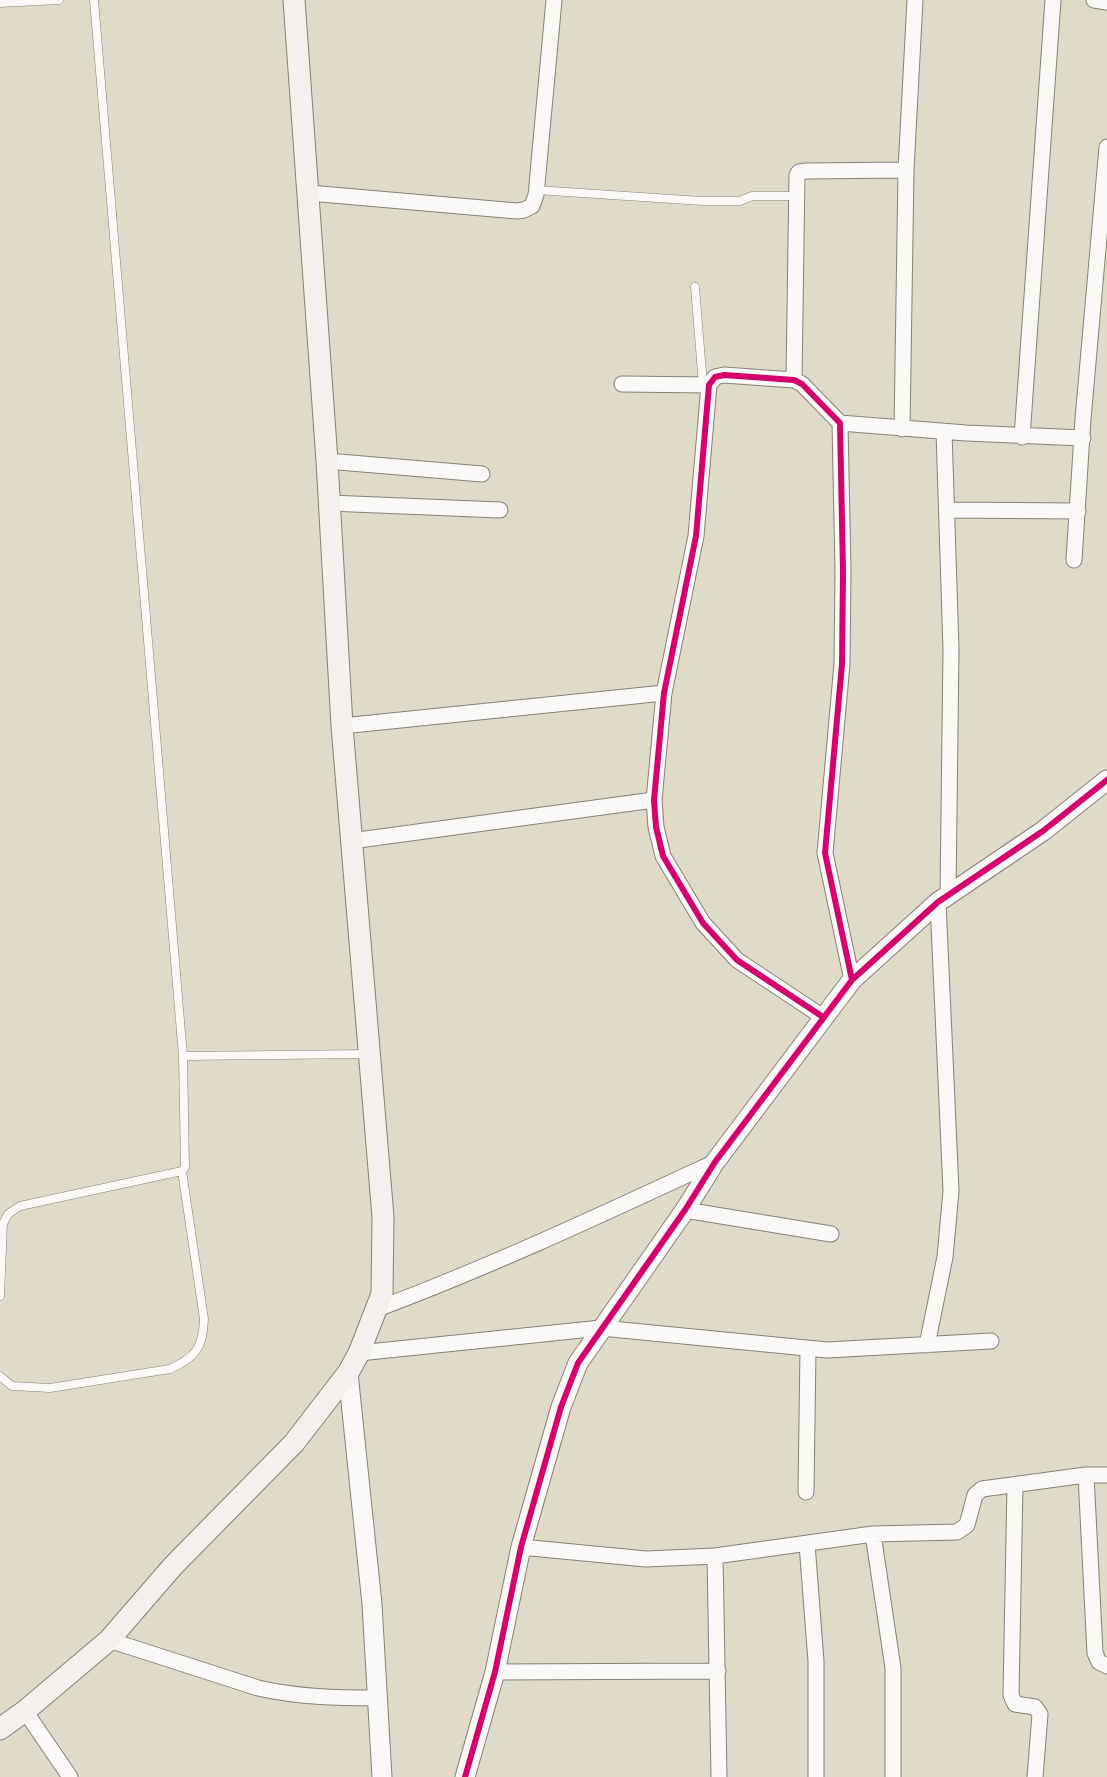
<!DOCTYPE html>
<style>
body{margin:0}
canvas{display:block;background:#e0dac8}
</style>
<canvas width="1107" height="1777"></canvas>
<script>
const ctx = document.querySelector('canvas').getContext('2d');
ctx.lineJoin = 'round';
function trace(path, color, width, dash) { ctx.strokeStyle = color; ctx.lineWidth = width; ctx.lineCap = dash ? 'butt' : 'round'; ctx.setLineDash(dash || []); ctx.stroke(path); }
const service = new Path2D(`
 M0,3L59,0
 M536,190L702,201H740L752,196H796
 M695,287L703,385
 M183,1056L368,1054
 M0,1296L3,1224L8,1214L20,1206L182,1171L185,1167L183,1056L94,0
 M0,1376L12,1386L50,1388L170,1369C196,1357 203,1348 204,1319L182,1171`);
const minor = new Path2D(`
 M1094,0L1107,2
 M309,193L517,211L524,210L532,206L536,195L554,0
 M794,380L797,175L799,172L806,171L906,170
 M622,384L709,385
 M840,423L966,433L1083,438
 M902,429L906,170L915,0
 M944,432L951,649L948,895
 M1022,437L1053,0
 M327,461L482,474
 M329,503L500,510
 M947,510L1078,511
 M1074,560L1083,419L1107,147
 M342,726L664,693
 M351,841L654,800
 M823,1017L737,960L703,923L663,856L656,827L654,800L664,693L696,536L709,385L715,377L724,375L794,380L802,384L840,423L843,571L842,664L825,853L852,980
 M685,1210L831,1234
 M377,1309C492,1266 603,1214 715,1162
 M927,1345L945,1257L951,1191L938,902
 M359,1353L601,1328L827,1350L991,1341
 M1086,1475L1095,1653L1099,1662L1107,1666
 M1015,1485L1011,1695L1015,1704L1035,1707L1040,1714L1035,1777
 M806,1492L808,1349
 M873,1534L893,1668V1777
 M807,1544L816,1661V1777
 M521,1547L646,1559L715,1556L873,1534L957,1532L967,1525L975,1495L982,1489L1086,1475H1107
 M715,1556L719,1777
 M109,1640L258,1688C298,1697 336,1698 377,1698
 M495,1672L718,1671
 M25,1711L70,1777`);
const tertiary = new Path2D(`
 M348,1373L372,1604L382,1777
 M465,1777L495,1672L521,1547L561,1407L578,1363L685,1210L715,1162L852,980L938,902L1043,831L1107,780`);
const secondary = new Path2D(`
 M0,1729L25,1711L109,1640L173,1566L294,1443L348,1373L359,1353L382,1294L383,1217L342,726L327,461L294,0`);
const cycleway = new Path2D(`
 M823,1017L737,960L703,923L663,856L656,827L654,800L664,693L696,536L709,385L715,377L724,375L794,380L802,384L840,423L843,571L842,664L825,853L852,980
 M465,1777L495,1672L521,1547L561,1407L578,1363L685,1210L715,1162L852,980L938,902L1043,831L1107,780`);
trace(service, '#848178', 9);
trace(minor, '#848178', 17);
trace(tertiary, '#848178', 21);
trace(secondary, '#848178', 23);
trace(service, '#faf9f7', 8);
trace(minor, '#faf9f7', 15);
trace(tertiary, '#faf9f7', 19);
trace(secondary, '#f4f1ed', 21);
trace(cycleway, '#d6006c', 6);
</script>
